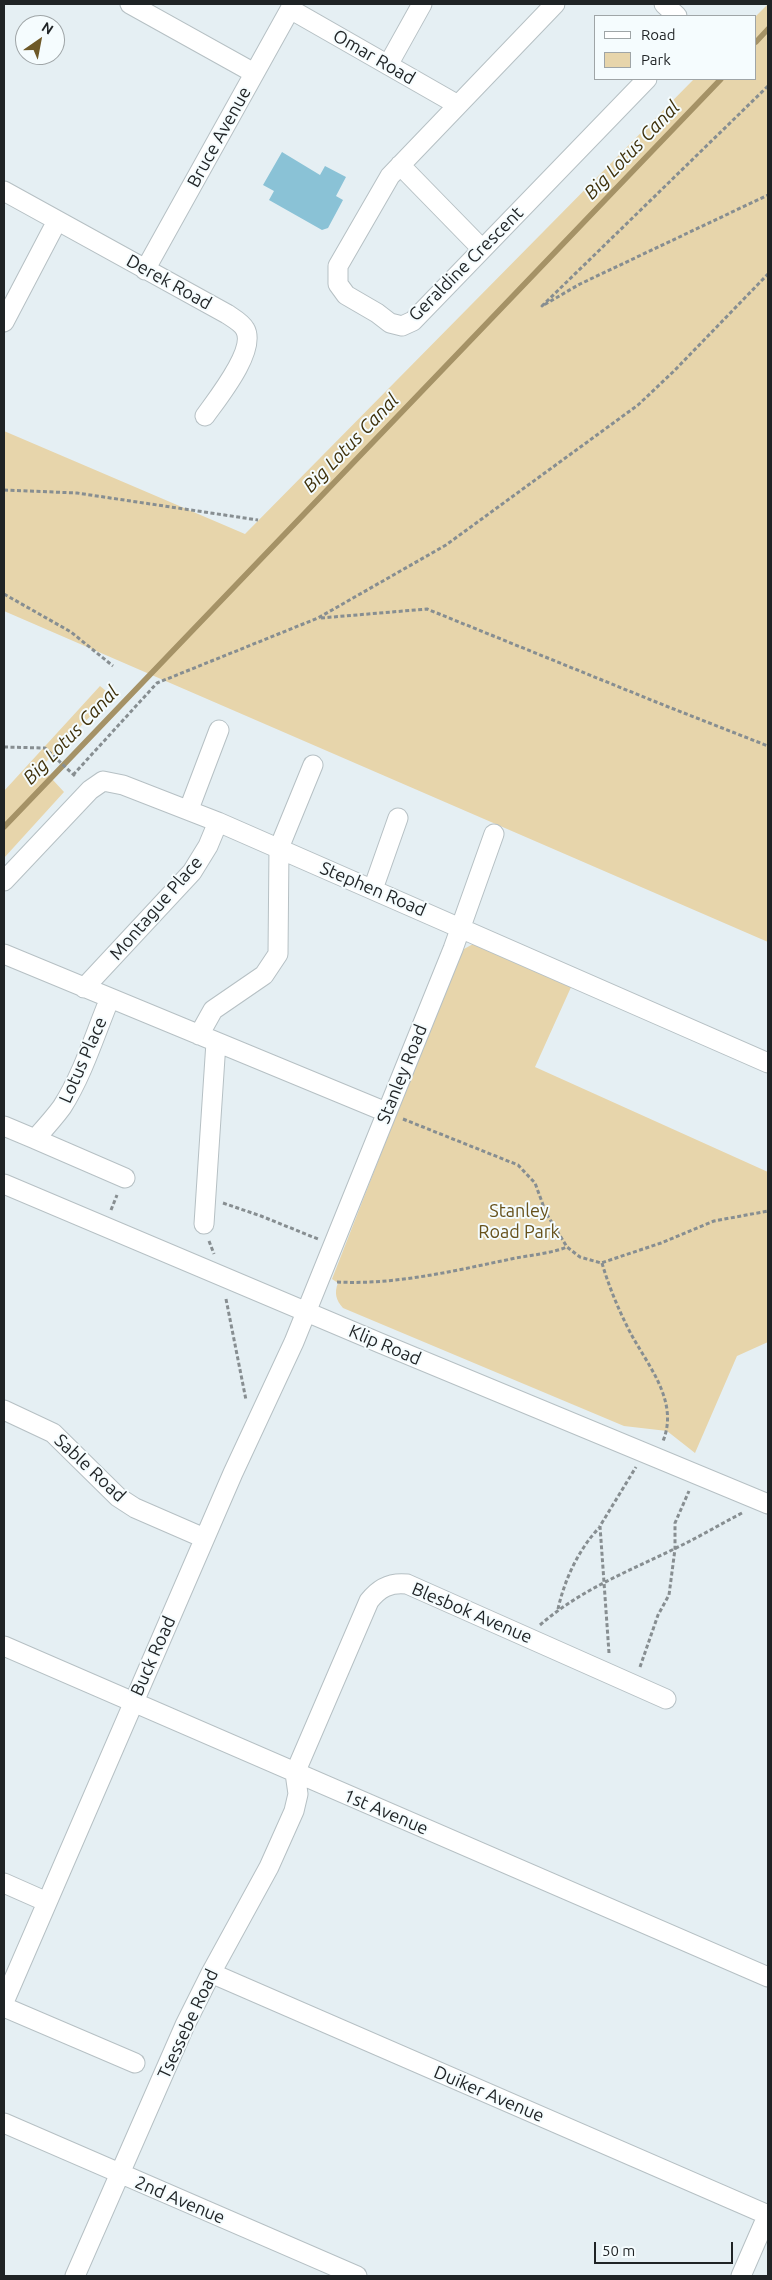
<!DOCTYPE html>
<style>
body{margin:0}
#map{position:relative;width:772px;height:2280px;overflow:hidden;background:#e5eff3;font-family:Ubuntu,sans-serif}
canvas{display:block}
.frame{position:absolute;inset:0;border:5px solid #1f2325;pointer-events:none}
.legend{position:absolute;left:594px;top:15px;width:162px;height:65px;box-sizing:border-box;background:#f5fcfe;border:1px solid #9fa5a7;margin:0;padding:6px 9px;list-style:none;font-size:15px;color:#1f2325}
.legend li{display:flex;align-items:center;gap:10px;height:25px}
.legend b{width:25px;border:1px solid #9fa5a7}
.north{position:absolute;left:15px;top:15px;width:50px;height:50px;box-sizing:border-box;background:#f5fcfe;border:1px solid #9fa5a7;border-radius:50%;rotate:33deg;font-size:14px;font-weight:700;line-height:20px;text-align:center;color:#1f2325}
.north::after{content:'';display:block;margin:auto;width:18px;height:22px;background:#6e5928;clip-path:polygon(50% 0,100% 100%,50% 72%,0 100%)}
.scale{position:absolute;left:594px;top:2242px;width:139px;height:22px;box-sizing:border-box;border:2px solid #1f2325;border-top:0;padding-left:6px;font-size:15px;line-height:18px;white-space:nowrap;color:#1f2325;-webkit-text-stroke:4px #f5fcfe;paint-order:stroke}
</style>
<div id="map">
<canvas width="772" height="2280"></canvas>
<div class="frame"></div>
<ul class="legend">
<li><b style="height:6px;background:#fff"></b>Road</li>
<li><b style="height:14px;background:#e7d5ab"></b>Park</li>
</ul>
<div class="north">N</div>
<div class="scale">50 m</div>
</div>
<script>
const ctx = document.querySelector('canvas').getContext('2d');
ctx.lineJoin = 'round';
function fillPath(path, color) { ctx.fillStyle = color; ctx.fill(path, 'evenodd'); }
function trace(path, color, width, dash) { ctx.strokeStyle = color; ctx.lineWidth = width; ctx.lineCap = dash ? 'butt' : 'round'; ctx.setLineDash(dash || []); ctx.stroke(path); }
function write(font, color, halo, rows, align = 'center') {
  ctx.font = font + ' Ubuntu,sans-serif'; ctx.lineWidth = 4; ctx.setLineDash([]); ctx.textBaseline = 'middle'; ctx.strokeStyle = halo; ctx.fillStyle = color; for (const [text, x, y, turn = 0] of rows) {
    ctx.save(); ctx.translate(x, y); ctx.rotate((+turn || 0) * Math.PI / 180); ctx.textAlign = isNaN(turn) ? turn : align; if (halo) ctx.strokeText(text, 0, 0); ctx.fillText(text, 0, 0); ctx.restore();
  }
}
const green = new Path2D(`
 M768,4V942L4,611V431L245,534L694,79H756V16Z
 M100,686L111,695L41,767L64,792L4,858V791Z
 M473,944H478L572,985L535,1067L768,1172V1342L737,1356L695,1453L667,1431L624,1426L343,1308C336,1300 334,1293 338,1283L332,1279L457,959L464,949Z`);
const stream = new Path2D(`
 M756,42L768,29
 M4,827L721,79`);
const building = new Path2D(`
 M282,152L320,175L325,166L346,177L336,196L343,200L328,228L322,230L269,200L274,191L263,185Z`);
const path = new Path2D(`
 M768,86L542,306L580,284L768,195
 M4,490L77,493L258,520
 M4,594L71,632L113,666
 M321,618L427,609L666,706L768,746
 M4,747L45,748L75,776
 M73,775L157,683L318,618L446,545L638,405L674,371L768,274
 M403,1119L518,1165L535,1183L546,1213L567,1247L580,1257L601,1263L661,1243L714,1221L768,1211
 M223,1203L261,1216L318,1239
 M111,1210L117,1195
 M209,1241L214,1254
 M602,1263C609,1287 619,1311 631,1334C649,1367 679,1402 663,1441
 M337,1282C396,1285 453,1271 511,1259C530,1255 549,1254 567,1247
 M226,1299L246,1400
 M558,1609C564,1581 579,1548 600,1527
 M540,1625C580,1590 627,1572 674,1549C697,1538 719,1525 742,1513
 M609,1653L600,1526L636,1467
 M640,1667L658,1615L669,1595L675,1549V1523L689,1491`);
const minor = new Path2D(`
 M130,4L254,73
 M555,4L390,176L338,266V284L346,295L377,313L390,323L402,326L413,321L647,79
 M664,4L677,16
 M290,9L458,105
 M388,65L422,4
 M400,165L482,249
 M4,191L227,314C233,318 242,323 245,329C257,350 217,399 205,416
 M145,270L293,4
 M4,322L57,221
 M189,809L219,730
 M4,881L90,790L103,781L123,785L218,822L768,1063
 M373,889L398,818
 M4,954L386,1112
 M84,988L192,872L208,846L218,822
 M199,1035L213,1010L264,975L278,954L279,848L313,765
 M4,1126L35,1139C44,1129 54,1118 62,1107C83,1074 95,1034 110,998
 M35,1139L125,1178
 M4,1184L380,1343L768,1504
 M204,1224L216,1042
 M4,1410L53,1433L118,1497L135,1508L204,1538
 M4,1646L768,1977
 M4,1883L47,1902
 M211,1973L768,2215
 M4,2002L233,1473L294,1342L453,949L494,834
 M4,2007L135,2063
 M4,2123L357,2276
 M75,2276L185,2025L211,1973L269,1867L294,1811L298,1794L295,1773L369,1601C379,1588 390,1582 407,1584L666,1699
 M741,2276L768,2214`);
const streetNames = [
 ["Omar Road",374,57,30],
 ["Bruce Avenue",219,137,-61],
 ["Geraldine Crescent",466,264,-45],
 ["Derek Road",169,282,29],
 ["Stephen Road",373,889,23],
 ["Montague Place",156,908,-49],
 ["Lotus Place",83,1060,-66],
 ["Stanley Road",402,1074,-68],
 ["Klip Road",385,1345,23],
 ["Sable Road",90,1468,43],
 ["Blesbok Avenue",472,1613,23],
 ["Buck Road",153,1656,-66],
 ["1st Avenue",386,1812,23],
 ["Tsessebe Road",188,2024,-65],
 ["Duiker Avenue",489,2094,23],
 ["2nd Avenue",180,2200,23]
];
const parkNames = [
 ["Stanley",519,1211],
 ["Road Park",519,1232]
];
const waterNames = [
 ["Big Lotus Canal",632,150,-46],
 ["Big Lotus Canal",351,443,-46],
 ["Big Lotus Canal",71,735,-46]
];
fillPath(green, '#e7d5ab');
trace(stream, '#a59266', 5.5);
fillPath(building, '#8ac2d6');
trace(minor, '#b6c0c4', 21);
trace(path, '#878e91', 3, [4, 2.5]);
trace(minor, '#fff', 19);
write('18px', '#1f2325', '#f5fcfe', streetNames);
write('18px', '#67521c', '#f5fcfe', parkNames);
write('italic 19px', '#3f310b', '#f5fcfe', waterNames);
</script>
